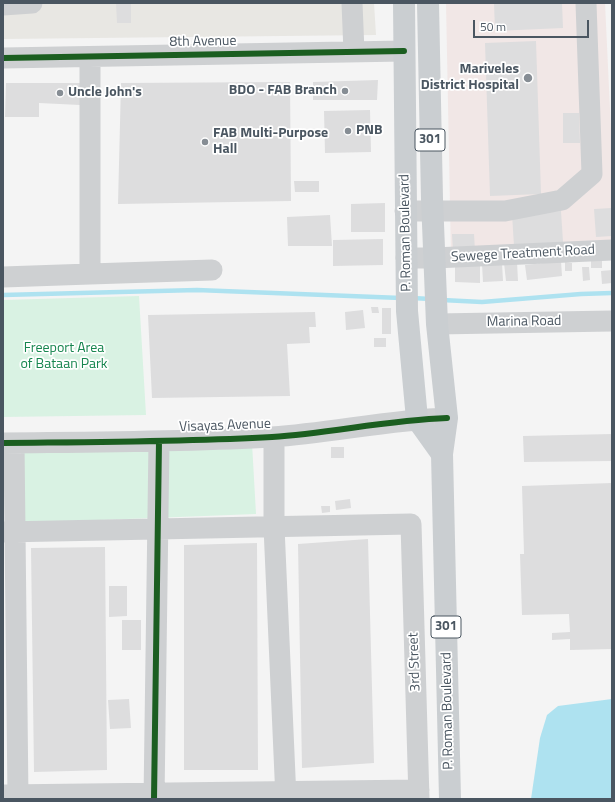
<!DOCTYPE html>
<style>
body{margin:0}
#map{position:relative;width:615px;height:802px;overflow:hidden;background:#f4f4f4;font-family:"Titillium Web",sans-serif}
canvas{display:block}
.frame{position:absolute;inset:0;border:4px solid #4a5661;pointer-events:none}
.scale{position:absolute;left:473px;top:20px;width:116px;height:18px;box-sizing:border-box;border:2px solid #4a5661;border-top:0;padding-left:5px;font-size:12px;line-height:14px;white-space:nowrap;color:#4a5661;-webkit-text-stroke:3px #fff;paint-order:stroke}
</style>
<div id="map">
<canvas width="615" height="802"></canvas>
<div class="frame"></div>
<div class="scale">50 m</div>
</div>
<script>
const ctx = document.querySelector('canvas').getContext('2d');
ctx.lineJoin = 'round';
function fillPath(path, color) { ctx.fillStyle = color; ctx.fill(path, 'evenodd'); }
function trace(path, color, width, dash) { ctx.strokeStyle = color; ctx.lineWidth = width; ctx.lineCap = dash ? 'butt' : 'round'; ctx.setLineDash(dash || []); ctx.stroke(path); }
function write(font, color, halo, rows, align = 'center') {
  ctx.font = font + ' "Titillium Web",sans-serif'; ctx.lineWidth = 3.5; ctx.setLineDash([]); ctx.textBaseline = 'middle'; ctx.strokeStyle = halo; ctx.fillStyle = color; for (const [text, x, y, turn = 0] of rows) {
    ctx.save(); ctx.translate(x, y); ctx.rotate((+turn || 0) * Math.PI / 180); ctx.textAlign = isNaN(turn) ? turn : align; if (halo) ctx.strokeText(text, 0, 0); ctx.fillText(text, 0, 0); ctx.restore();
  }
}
const commercial = new Path2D(`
 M3,3H374L376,35L3,39Z`);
const medical = new Path2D(`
 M446,3H605L612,152V246L451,257Z`);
const green = new Path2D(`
 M139,296L146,415L3,417V300Z
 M252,443L256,514L23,523L21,448Z`);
const water = new Path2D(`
 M612,699V799H531L540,738L547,715L558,706Z`);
const stream = new Path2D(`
 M3,295L197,290L401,298
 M412,298L431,299
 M442,300L482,302L581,294L612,293`);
const building = new Path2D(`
 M116,3H131V23H117Z
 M494,3H562L563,28L495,31Z
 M536,41L541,194L490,196L485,43Z
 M378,80L377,100H313V82Z
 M290,82L291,201L118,204L121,83Z
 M6,83H81L80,105L39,103V117H5Z
 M370,110L371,152L325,153L324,111Z
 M563,113H579L580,143H563Z
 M294,181H319V192H295Z
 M385,203V232H351V204Z
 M612,208V236L596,237L594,209Z
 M561,211L563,242L514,246L512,214Z
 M330,215L332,246H288L287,217Z
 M452,234H474L475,251L453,252Z
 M383,239V265L333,266V240Z
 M591,259H602V268H591Z
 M561,261L562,276L527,280L525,265Z
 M517,262L518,281H506L504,263Z
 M565,262L572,263V271H565Z
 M502,263L503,281L483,282L482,264Z
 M455,264H480V283L455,282Z
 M582,267H589L590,280L583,281Z
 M612,270V283L602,284L601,271Z
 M371,307H378L379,313H372Z
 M382,308H391V334H382Z
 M363,310L365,328L346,330L345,312Z
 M315,312L316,327H309L310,343L287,344L290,396L152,398L148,315Z
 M374,338H386V347H374Z
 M612,434V461L524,462L523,436Z
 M331,447H344V458H331Z
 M612,483V649L570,650V639L552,640V633L570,632L569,614L522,615L520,554H524L522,486Z
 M350,499L351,508L336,510L335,501Z
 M321,506H330V512L322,513Z
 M368,539L374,763L302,768L298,544Z
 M257,543L258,770H184V545Z
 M105,547L107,770L34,772L31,548Z
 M109,586H127V616L109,617Z
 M122,620H141V650H122Z
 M129,699L131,728L110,729L108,700Z`);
const minor = new Path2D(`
 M352,3L354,52
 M3,5L32,3
 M3,58L404,51
 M405,211H505L562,200L592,174L586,3
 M406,258H434L612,250
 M90,274L212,270
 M3,277L90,274V57
 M437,324L612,321
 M274,437V527L286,799
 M3,443C93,442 183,442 272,437C331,433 388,420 447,418
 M14,443L18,799
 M3,532L411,524L419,799
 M3,795L419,790
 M154,799L159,441`);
const major = new Path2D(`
 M404,3L407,311L417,419L442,454
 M428,3L432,199L437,324L447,418L442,454L450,799`);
const cycleway = new Path2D(`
 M3,58L404,51
 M3,443C93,442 183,442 272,437C331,433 388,420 447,418
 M154,799L159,441`);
const markers = [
 [528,78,5,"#868d94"],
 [345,91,4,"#868d94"],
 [60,93,4,"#868d94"],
 [348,131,4,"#868d94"],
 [205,142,4,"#868d94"]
];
const shields = [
 [430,140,30],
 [446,627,30]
];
const shieldNames = [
 ["301",430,140],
 ["301",446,627]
];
const streetNames = [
 ["8th Avenue",203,42,-1],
 ["P. Roman Boulevard",406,233,-91],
 ["Sewege Treatment Road",523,254,-3],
 ["Marina Road",524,322,-1],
 ["Visayas Avenue",225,426,-2],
 ["3rd Street",415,662,-92],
 ["P. Roman Boulevard",448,711,-91]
];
const poiNames = [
 ["Mariveles",519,70,"right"],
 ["District Hospital",519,86,"right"],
 ["BDO - FAB Branch",337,91,"right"],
 ["Uncle John's",68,93],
 ["PNB",356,131],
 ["FAB Multi-Purpose",213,134],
 ["Hall",213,150]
];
const parkNames = [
 ["Freeport Area",64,349],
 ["of Bataan Park",64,365]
];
fillPath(commercial, '#e8e7e3');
fillPath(medical, '#f1e7e6');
fillPath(green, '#d9f2e3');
fillPath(water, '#aee2f0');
trace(stream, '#aee2f0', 4.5);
fillPath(building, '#ddddde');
trace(minor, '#ced0d2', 21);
trace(major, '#caced1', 22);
trace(cycleway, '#1b5e20', 6);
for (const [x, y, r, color] of markers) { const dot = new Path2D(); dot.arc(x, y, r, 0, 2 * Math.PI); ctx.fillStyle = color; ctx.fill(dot); trace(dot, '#fff', 1.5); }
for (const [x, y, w] of shields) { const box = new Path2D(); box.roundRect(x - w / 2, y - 11, w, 22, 3); ctx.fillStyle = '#fff'; ctx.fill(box); trace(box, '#4a5661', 1); }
write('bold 13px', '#4a5661', null, shieldNames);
write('14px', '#4a5661', '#fff', streetNames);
write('bold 14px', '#4a5661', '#fff', poiNames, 'left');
write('14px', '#17864f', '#fff', parkNames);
</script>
